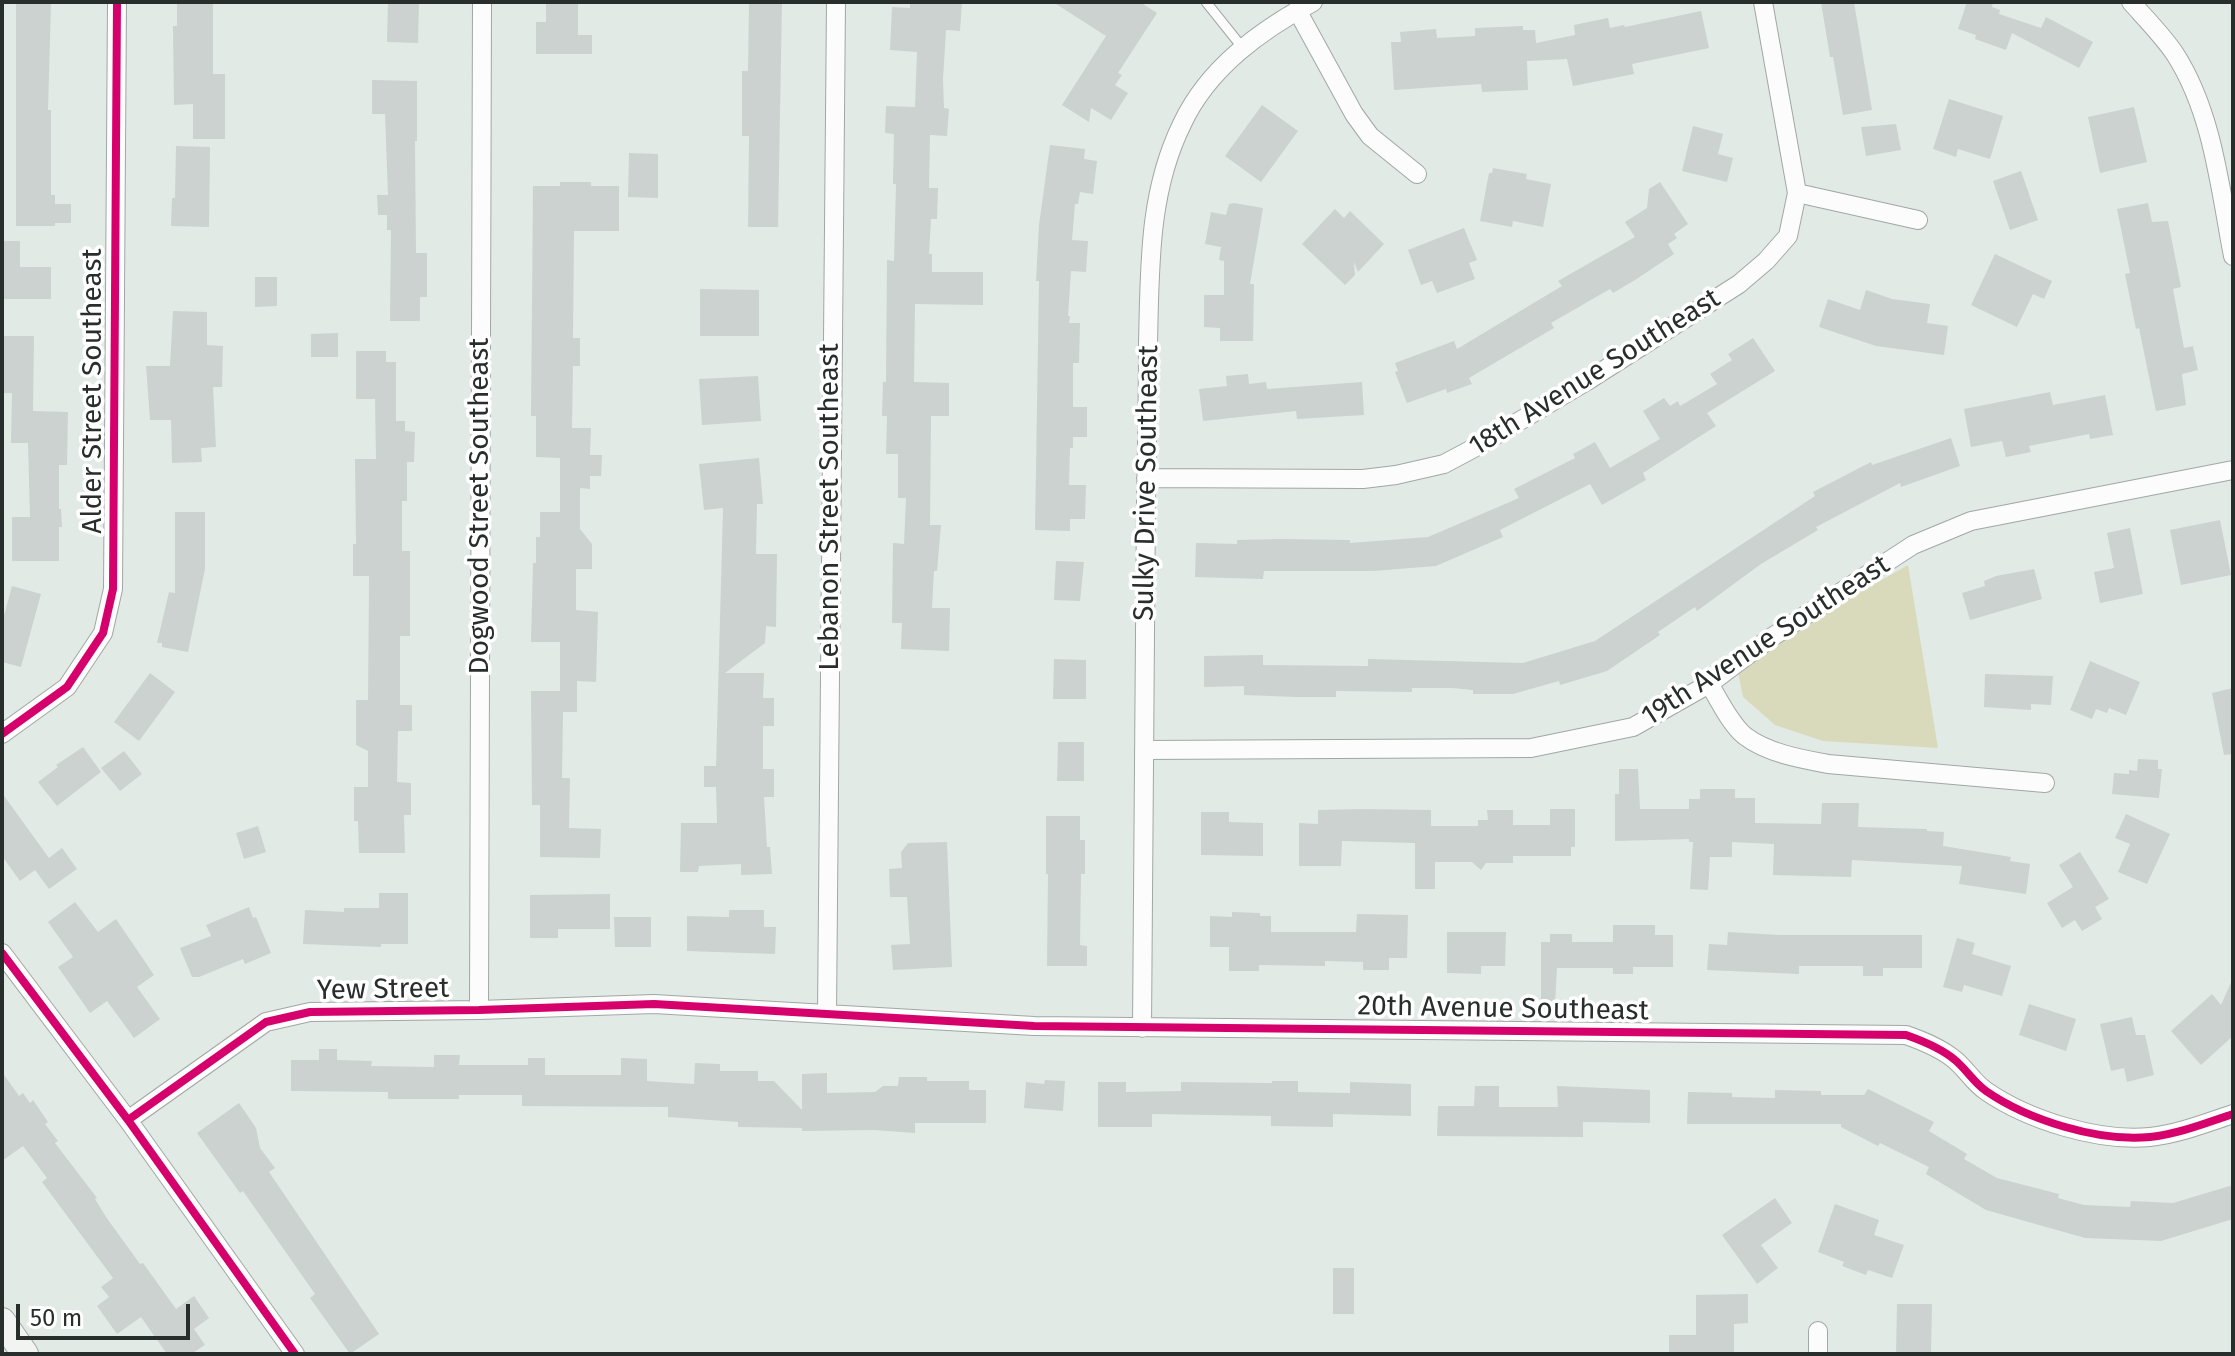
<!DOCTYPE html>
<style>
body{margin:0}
#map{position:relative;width:2235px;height:1356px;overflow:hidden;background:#e2eae6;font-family:"Fira Sans",sans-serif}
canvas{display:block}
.frame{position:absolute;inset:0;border:4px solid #282e2b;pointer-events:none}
.scale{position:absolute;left:16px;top:1304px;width:174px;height:36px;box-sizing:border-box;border:4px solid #282e2b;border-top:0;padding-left:10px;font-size:24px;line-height:28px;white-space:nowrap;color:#282e2b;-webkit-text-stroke:6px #fff;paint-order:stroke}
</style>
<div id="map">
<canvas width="2235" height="1356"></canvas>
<div class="frame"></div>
<div class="scale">50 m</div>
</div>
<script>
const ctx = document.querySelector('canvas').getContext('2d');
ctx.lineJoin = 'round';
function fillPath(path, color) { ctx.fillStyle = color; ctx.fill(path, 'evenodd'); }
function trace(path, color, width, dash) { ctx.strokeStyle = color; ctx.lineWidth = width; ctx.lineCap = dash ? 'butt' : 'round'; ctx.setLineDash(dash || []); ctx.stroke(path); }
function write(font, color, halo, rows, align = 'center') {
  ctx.font = font + ' "Fira Sans",sans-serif'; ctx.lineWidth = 7; ctx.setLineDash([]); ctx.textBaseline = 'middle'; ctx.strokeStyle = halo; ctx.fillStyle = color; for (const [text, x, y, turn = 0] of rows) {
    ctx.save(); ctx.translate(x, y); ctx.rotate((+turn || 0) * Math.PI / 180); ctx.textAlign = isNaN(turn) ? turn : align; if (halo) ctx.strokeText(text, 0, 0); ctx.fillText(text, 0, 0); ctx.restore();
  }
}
const green = new Path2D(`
 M1908,565L1938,748L1823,741L1775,725L1743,697L1738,672L1775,641Z`);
const building = new Path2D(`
 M16,2H51L48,110H51V195H55V204H71V223H55V226H16Z
 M177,2H213V74H225V139H193V104L174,105L173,26H177Z
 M388,2H419L418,43L387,42Z
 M546,2H578V35H592V54H536V22H546Z
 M749,2H782L778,227H748L749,136H742V71H748Z
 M910,2H962L960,31L946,30L943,79L944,108L949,109L947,136L930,135L929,188H938L937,219H931L929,254H932V272H983V305L915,304L914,382L949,383V416H931L930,525H941L937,571H934L932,608H950L949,651L901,649L902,623H892L893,543L904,544L906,498H898V454H886L887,416H882L883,382H886L887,260L894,261L896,184H893L894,134L885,133L886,106L915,107L917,52L890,50L892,7L910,8Z
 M1053,2H1140L1157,13L1118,73L1122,75L1115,85L1128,93L1111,120L1091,108L1089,122L1062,105L1106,36Z
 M1821,2H1854L1872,110L1843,115L1833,57H1830Z
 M1967,2H1993L1992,7L2000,10L1999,14L2041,28L2046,17L2093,42L2079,68L2012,33L2006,50L1975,39L1976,35L1958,29Z
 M1701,11L1709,48L1632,64L1634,74L1573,86L1567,59L1527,61L1528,90L1482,92L1481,84L1394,90L1391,42H1401L1400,32L1436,29L1437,38L1475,36V28L1523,26V30H1535L1536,43L1575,35L1574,25L1608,18L1610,28L1624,25L1625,27Z
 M372,80L417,81V141H415L416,253H427V297H420V321H390L391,230H387V215H378L377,195H388L385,114H372Z
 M1949,99L2003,116L1990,159L1958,149L1956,157L1933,149Z
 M1262,105L1298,131L1261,182L1225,156Z
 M2134,107L2147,162L2100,173L2088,117Z
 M1896,124L1901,150L1866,156L1861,127Z
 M1693,126L1723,134L1718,154L1733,158L1727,182L1682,171Z
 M1050,145L1085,149L1084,159L1097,161L1093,194L1080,192L1078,204H1075L1072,240L1088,241L1086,272L1071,271L1068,316H1070L1069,323H1080L1079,363H1073V407H1087V437H1073V448H1070L1069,485H1086L1085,519H1070V531L1035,530L1039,281H1036L1039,225Z
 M176,146L210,147L209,227L171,226L172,198H175Z
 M629,153L658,154V198L628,197Z
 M1493,168L1527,174L1526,179L1551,184L1543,227L1513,221L1512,227L1480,221L1489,173H1492Z
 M2021,171L2038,220L2010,230L1993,181Z
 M560,182H591V186H619V231H574L573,338H580V366H573L572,428H591L590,455H602L601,476H590V489L580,488V529L592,544V569H576V610L598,612L596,682L577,681V712H563L562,778H570L569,828L601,829L600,858L540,857V805H532L531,691H560V642H531L533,563H536V537H540V512H560V458L536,457V416H531L533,186H560Z
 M1660,182L1688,224L1674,234L1677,238L1668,244L1674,254L1635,280L1613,293L1610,289L1551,323L1554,328L1469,378L1472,384L1447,393L1446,389L1407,403L1395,372L1398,371L1395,363L1454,341L1457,349L1562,286L1558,281L1635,237L1625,222L1647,208L1649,189Z
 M1234,203L1263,208L1250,284H1254L1253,341H1220V328L1204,327V295H1224V261L1219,260L1221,247L1205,244L1211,212L1226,215L1229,204Z
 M2148,203L2152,222L2168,221L2181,287L2173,289L2184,348L2193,346L2198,370L2182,374L2186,405L2156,411L2139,328L2136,329L2125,274L2130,273L2117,209Z
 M1335,209L1344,218L1350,211L1384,244L1358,272L1354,262L1355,275L1345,285L1302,244Z
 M1464,228L1477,260L1469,263L1475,279L1437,293L1432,281L1421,285L1408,250Z
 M2,241H20V267H51V299H2Z
 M1995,254L2052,281L2044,299L2033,294L2017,327L1971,305Z
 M255,277H277V306L255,307Z
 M700,289L759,290V336H700Z
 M1866,290L1892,299L1930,304L1927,323L1948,326L1944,355L1876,346L1819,327L1828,299L1860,310Z
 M173,311L207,312V345L223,346L222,387H213L216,447L201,448L202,462L172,463L171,420H150L146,366H170Z
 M338,333V357H311V334Z
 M3,336H34L33,411L68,412L67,465H59V509H61L62,527H59V561H12V517H30L28,443H11L12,393H2Z
 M1753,338L1775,371L1707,413L1716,426L1643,473L1646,480L1602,505L1590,484L1500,530L1503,537L1436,566L1373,571H1264L1263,579L1195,577L1196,543L1237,544V540L1281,539L1350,540V543L1428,537L1519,498L1514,489L1575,458L1573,454L1595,442L1610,468L1660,439L1643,411L1664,398L1670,406L1678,401L1680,406L1717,384L1710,374L1732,360L1728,354Z
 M356,351H386V362H396V421H405V431L415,432L414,462H407V501H402V551H410V636H400V705H412V731H398L397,782L411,783V815H404L405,853H359L358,821H354V787H368V751L356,745V700H368L369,582V576H353V544H356L355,459H376L375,399H356Z
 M1248,374L1249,384L1266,382L1267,389L1362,382L1364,415L1297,419L1296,411L1203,421L1199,389L1227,386L1226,376Z
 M758,376L761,421L702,425L699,379Z
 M2050,392L2053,405L2105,395L2113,435L2090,439L2089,434L2029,446L2031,452L2006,457L2002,441L1971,447L1964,409Z
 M1951,438L1960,466L1901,487L1900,483L1816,527L1818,530L1761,564L1697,611L1695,607L1658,632L1660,635L1607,671L1560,685L1559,681L1513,694H1473V690L1452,688H1412V692L1336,691V697H1296L1244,695V686L1204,687V656L1263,655V665L1368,666V659L1523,663L1595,641L1815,496L1813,492L1871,462L1872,465Z
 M759,458L763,504H757L756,554H777L776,627L766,626L765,643L725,673H764L763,698H774V726H763V769H774V797H764L767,847H770L772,874L741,875V864L699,866L698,872H680L681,823H717L716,787H704V766H716L723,508L704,510L699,464Z
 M175,512H205V569L188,652L162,647V643H157L169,592L175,593Z
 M2220,520L2231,575L2181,585L2170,530Z
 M2130,528L2143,594L2100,603L2094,572L2114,568L2107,533Z
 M1056,561L1084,562L1080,601L1054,600Z
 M2034,569L2042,599L1970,620L1962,593L1985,586L1984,581L1996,576Z
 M12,586L41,594L21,667L2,662V623Z
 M1054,659L1086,660V699H1053Z
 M2090,661L2140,682L2126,715L2109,708L2107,713L2096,709L2092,719L2070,710Z
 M150,673L175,692L139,741L114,722Z
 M1985,674L2053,676L2051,705L2031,704V710L1984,707Z
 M2233,688V754L2224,755L2212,693Z
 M1058,742H1084V781H1057Z
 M83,747L101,772L57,806L38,782L58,767L56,765Z
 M124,751L142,774L120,791L101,768Z
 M2138,759L2158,760V769H2162L2159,798L2112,794L2114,773L2129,774V770L2137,771Z
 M1619,769H1638L1640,809H1689V799H1700V789H1735V798H1755V823L1821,824L1822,803H1859L1858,827L1927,829V831L1944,832L1943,846L2011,857L2010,861L2030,864L2026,894L1959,884L1962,866L1852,860L1851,877L1773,875L1774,844L1732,842V857H1710L1708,890L1690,889L1693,842H1689V839L1615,841V794H1619Z
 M2,793L49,858L62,848L77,869L49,889L35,870L20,881L2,856Z
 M1361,809L1431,810V826H1478V820H1488L1487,810H1513V825H1550V809H1575V847H1571V856H1513V863H1486L1481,870L1472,862H1435V889H1415V843L1342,841L1341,866H1299V823L1318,824V810Z
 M1201,812H1229V822L1263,823V856L1201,855Z
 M2126,814L2170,834L2147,884L2118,872L2130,844L2115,838Z
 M1046,816H1080V840H1085V874H1081L1080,945L1087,946V966H1047L1048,874H1046Z
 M258,826L266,852L244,859L236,833Z
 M947,842L952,967L893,970L891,945L910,944L907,897H890L889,869L902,868L901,852L908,843Z
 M2080,852L2109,899L2095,907L2102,919L2082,931L2075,920L2062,928L2047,903L2073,887L2059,865Z
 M379,893H408V944H381V947L303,944L305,910L344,912V908H379Z
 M610,894V929H558V938H530V895Z
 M75,902L98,932L116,919L154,975L137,987L160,1019L134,1038L107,1001L90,1013L58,967L73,957L48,922Z
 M249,907L253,918L256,917L271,953L245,964L243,959L199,977H192L180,948L211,936L206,925Z
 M729,910H764V927H776L775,954L687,951V916L729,917Z
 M1232,912L1260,913V916H1271V932H1356L1357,914L1408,915L1407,958H1389V970H1363V962L1325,961V966L1259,965V971H1229V947H1210V916L1232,917Z
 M614,917H651V947H615Z
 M1613,925H1655V935H1673V967H1633V974H1613V968H1557L1555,1004H1541V942H1550V934H1572V942H1613Z
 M1447,932H1506L1505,966H1481V974L1447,973Z
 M1728,932L1779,935H1922V968H1883V976H1863V966H1799V974L1707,970L1709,944L1727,945Z
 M1957,938L1975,943L1972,954L2011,966L2002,996L1964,985L1962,992L1943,987Z
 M2233,978V1036L2201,1065L2171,1031L2212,994L2221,1005Z
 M2029,1004L2076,1019L2066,1051L2019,1035Z
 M2132,1017L2136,1035H2145L2154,1075L2127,1082L2124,1068L2111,1071L2100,1024Z
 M319,1049H337V1060L372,1061L371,1066L434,1067V1055H460L459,1065H528V1058H545V1075H621V1058L647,1059V1081L694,1084L695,1063L720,1064V1071H758V1081H774L802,1110V1074L827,1073V1093L875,1092L883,1086H898L899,1077H927V1081H969V1090H986V1123H915V1133L874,1130L802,1131V1128L738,1127V1122L668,1117V1107L522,1106V1095H459V1099H388V1092L291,1091V1060H319Z
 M2,1072L19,1096L23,1093L30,1103L33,1100L48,1122L45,1124L58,1141L55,1143L97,1198L95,1199L106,1217L140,1264L143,1263L176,1309L194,1296L209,1318L194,1329L205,1345L191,1354H167L141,1317L117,1334L97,1306L109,1297L101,1287L113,1278L42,1182L47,1178L23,1146L2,1161Z
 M1045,1080L1065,1081L1063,1111L1024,1108L1026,1082L1044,1084Z
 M1272,1081H1298V1092L1350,1093V1082L1411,1084V1116L1333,1114V1127L1271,1126V1116L1152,1114V1127H1098V1082H1126V1092L1181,1091V1082L1272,1083Z
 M1475,1086H1499V1107H1558L1557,1086L1650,1090V1123L1583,1122V1137L1437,1136L1438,1106H1474Z
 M1868,1089L1934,1122L1929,1131L1967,1154L1964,1159L1997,1178L2059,1194L2058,1198L2084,1205L2130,1207L2131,1201L2173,1203L2233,1185V1219L2161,1241L2085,1238L1986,1210L1926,1174L1929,1167L1880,1143L1878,1146L1841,1127V1124H1687L1688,1092L1732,1093V1097L1775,1098V1090L1821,1091V1095H1864Z
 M239,1103L256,1128L260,1148L275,1168L269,1172L379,1334L350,1354L310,1298L315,1294L243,1191L240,1193L197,1133Z
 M1775,1198L1792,1223L1761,1245L1778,1268L1757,1284L1722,1235Z
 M1835,1204L1879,1220L1874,1235L1904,1245L1892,1278L1868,1270L1866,1275L1842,1266L1844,1262L1818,1252Z
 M1333,1268H1354V1314H1333Z
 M1748,1294V1323L1734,1324V1354H1669V1335H1696V1295Z
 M1897,1304H1932L1931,1354H1896Z`);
const service = new Path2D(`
 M1206,2L1242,47`);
const minor = new Path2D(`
 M2131,2C2146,19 2163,36 2175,54C2213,113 2220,189 2233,256
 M1297,10L1354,114L1370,136L1417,174
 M1797,193L1918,220
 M1146,478L1363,479L1396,475L1444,464L1474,448L1587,381L1739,284L1766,261L1788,236L1797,193L1763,2
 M1709,684C1719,699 1730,724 1745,736C1767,753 1801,759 1828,764L2045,783
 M2,734L67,687L103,633L113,589L117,2
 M1144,750L1531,748L1633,727L1709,684L1769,639L1913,545L1971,521L2233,470
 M2,953L128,1120L295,1354
 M479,1010L482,2
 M827,1013L836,2
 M1142,1028C1144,852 1145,676 1146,501C1147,448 1148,396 1148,343C1150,268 1148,193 1182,124C1208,68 1261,30 1313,2
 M128,1120L266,1022L310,1012L479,1010L654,1004L1034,1026L1906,1035C1923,1041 1941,1048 1955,1060C1966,1069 1974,1083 1986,1091C2028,1120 2098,1142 2150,1137C2178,1134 2206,1123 2233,1114
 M1818,1331V1354`);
const secondary = new Path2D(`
 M2,1321L25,1354`);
const cycleway = new Path2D(`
 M2,734L67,687L103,633L113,589L117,2
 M2,953L128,1120L295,1354
 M128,1120L266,1022L310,1012L479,1010L654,1004L1034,1026L1906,1035C1923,1041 1941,1048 1955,1060C1966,1069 1974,1083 1986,1091C2028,1120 2098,1142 2150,1137C2178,1134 2206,1123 2233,1114`);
const streetNames = [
 ["18th Avenue Southeast",1595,373,-32],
 ["Alder Street Southeast",93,391,-90],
 ["Sulky Drive Southeast",1147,483,-89],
 ["Dogwood Street Southeast",480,506,-90],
 ["Lebanon Street Southeast",830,507,-90],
 ["19th Avenue Southeast",1766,641,-33],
 ["Yew Street",383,990,-1],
 ["20th Avenue Southeast",1503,1009,1]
];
fillPath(green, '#d9dabc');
fillPath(building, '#cbd2d0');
trace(service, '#a1a7a5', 11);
trace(minor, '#a1a7a5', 20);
trace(secondary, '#a1a7a5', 28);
trace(service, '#fbfcfb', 9);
trace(minor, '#fbfcfb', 18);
trace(secondary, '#f2f4f2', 26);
trace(cycleway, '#d6006c', 8);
write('28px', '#282e2b', '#fff', streetNames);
</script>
